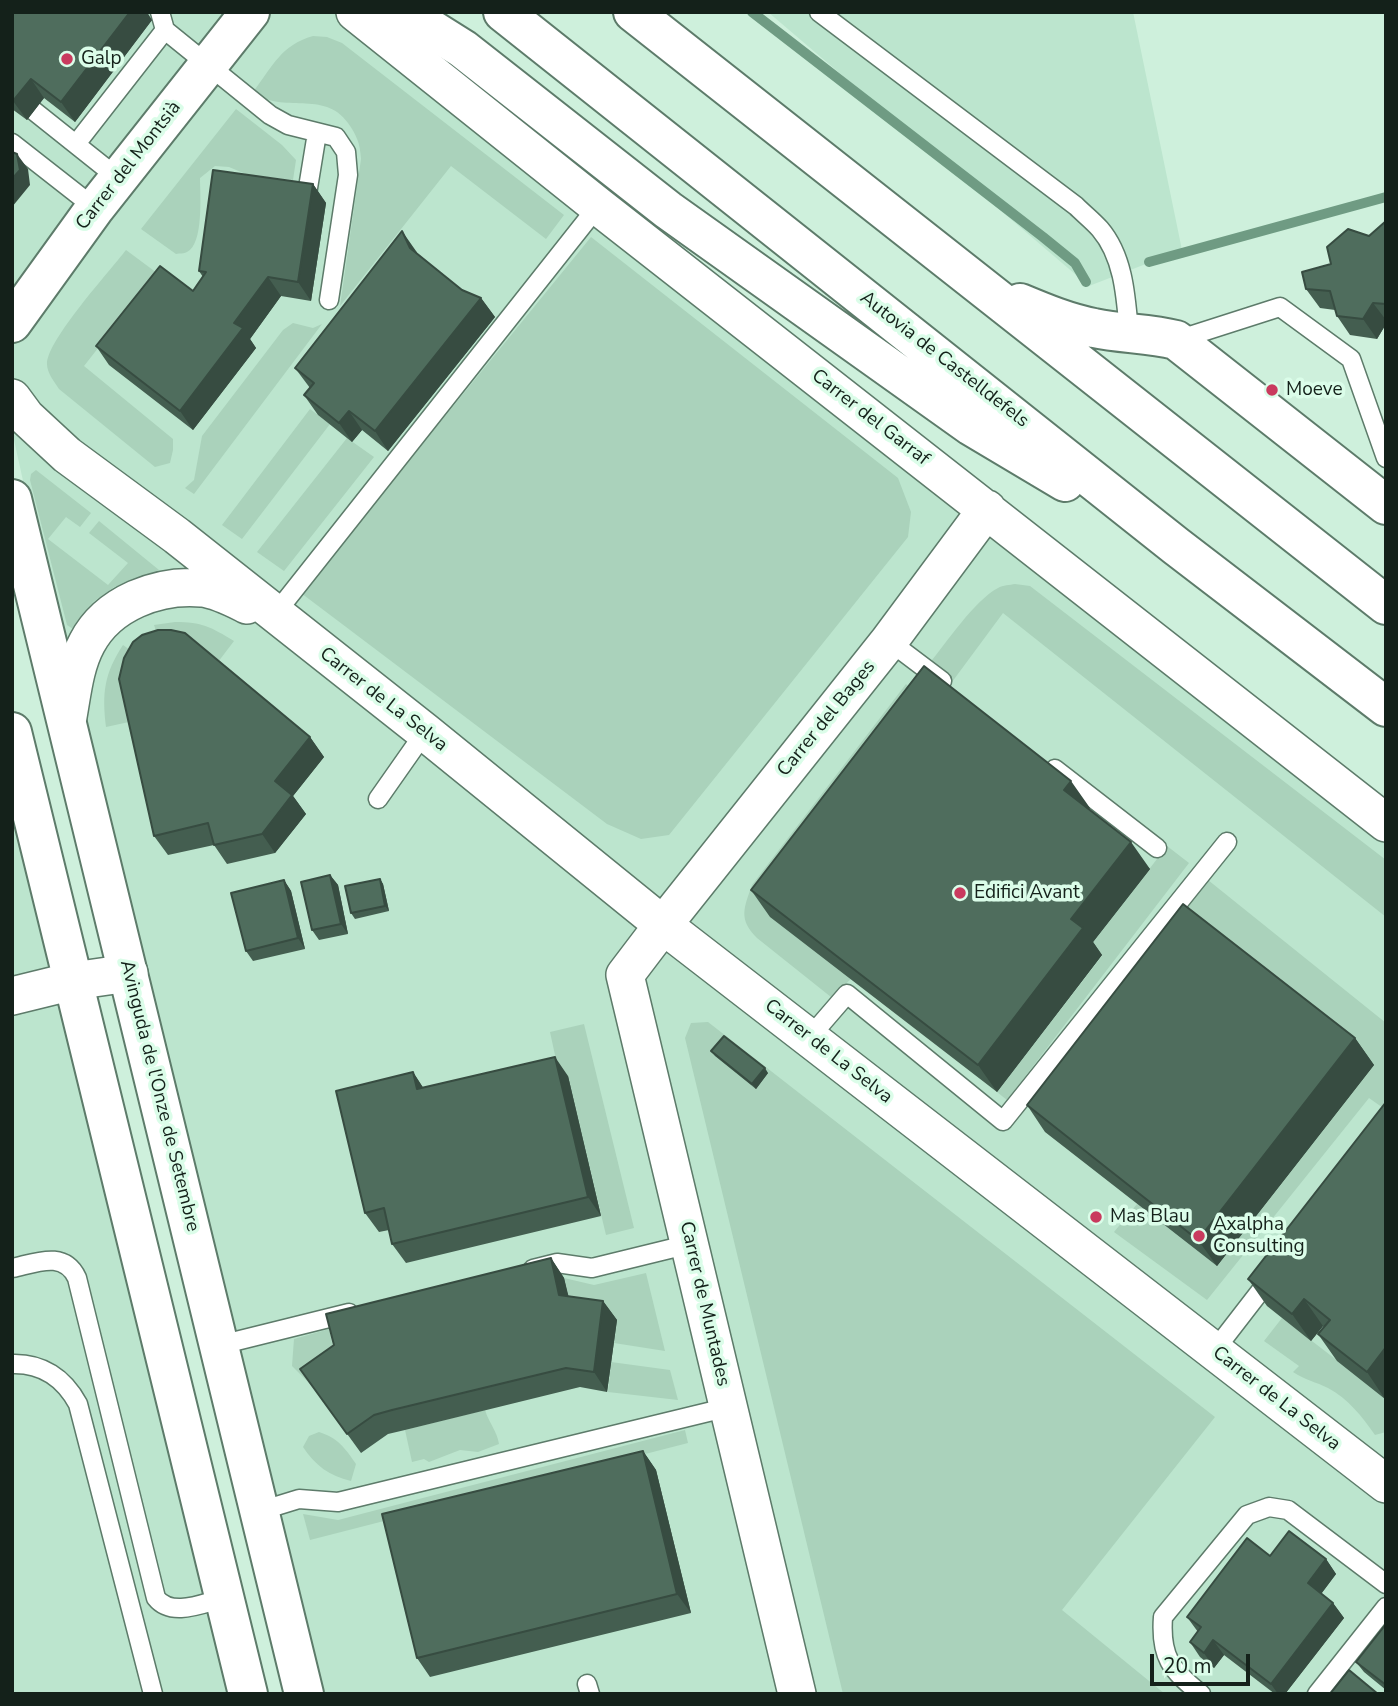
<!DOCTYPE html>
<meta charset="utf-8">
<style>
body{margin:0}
#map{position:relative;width:1398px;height:1706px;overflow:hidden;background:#cef0dc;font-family:"Nunito Sans",sans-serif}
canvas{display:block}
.frame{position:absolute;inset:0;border:14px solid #14211a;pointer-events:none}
.scale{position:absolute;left:1150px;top:1654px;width:100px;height:32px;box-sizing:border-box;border:4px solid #14211a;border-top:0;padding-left:9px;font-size:21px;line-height:24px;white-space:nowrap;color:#14211a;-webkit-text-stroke:5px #dbfde9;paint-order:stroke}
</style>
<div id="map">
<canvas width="1398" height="1706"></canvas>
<div class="frame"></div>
<div class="scale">20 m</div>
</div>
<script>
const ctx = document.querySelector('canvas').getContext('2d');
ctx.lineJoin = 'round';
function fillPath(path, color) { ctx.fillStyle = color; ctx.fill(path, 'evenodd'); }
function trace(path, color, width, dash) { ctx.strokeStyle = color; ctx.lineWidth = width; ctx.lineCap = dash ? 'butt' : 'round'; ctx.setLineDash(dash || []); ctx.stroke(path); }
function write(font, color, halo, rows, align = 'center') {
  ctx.font = font + ' "Nunito Sans",sans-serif'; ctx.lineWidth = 7; ctx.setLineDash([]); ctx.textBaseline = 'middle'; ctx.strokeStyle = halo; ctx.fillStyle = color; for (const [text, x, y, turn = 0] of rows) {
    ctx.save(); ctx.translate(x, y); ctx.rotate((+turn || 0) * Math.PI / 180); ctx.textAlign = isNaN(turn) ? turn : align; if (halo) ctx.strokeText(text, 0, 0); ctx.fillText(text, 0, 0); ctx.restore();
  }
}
const built = new Path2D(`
 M12,12H355L1386,823V1694H316L72,702L12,431Z
 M768,12H1133L1182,250L1089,286Z
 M12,739L246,1694H12Z`);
const green = new Path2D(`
 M313,36L327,37L342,43L564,215L546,239L451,166L340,306L361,159C360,143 357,136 348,123C324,89 283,115 253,92C273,66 281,45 313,36Z
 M236,109L282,145L296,160L293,180L248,175L229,167L215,166L200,178C200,194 204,244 187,252C184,254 180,253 176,254L141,229Z
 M591,237L898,478L911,512L908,537L669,835L641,839L607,824L301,593Z
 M126,250L157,273L84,366L173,439V450L170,463L155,467L59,389C54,381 47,373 47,364C47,340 110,271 126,250Z
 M293,323L313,328L322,324L194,494L185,488L194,480L202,436L283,330Z
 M310,409L330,424L242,539L222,525Z
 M347,438L374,457L284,571L257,552Z
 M36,470L91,513L80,527L66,517L48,539L108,585L128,563L89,533L99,521L159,570L114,587L93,602L73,629L67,625L30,480L31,474Z
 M1015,584L1030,586L1386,860V917L1003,613L952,682L929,664C946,643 975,600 998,588C1003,585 1010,585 1015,584Z
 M175,622C202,622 211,627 234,641L215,666L163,652L154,625Z
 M123,645L147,662L138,720L106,727C102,693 104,674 123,645Z
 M906,684L931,709L851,979L831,997L757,938C738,919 744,908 752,885Z
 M1167,846L1189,863L1007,1100L997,1092L1102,956L1090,946Z
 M1208,880L1386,1023V1110L1369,1098L1207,1300L1114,1232L1137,1204L1217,1266L1148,958Z
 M708,1022L1215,1417L1062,1610L1165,1694H843L685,1038L691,1023Z
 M584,1024L634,1228L606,1235L568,1077L560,1078L550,1032Z
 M646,1273L665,1351L614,1343L617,1320L573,1314L564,1278L594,1285Z
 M1282,1318L1386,1398V1432L1375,1435C1362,1417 1349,1399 1328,1388C1316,1382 1305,1380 1293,1372L1299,1366L1264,1341Z
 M329,1329L338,1371L314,1388L292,1366L294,1339Z
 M611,1362L670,1370L678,1400L608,1392Z
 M485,1410C489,1423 497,1431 499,1444L478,1452L460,1450L429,1462L424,1459L412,1462L405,1430Z
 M685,1430L688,1443L310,1540L303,1514L338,1520Z
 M319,1432C338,1438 345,1448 356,1464L351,1481C329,1476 315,1465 303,1447L309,1436Z`);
const stream = new Path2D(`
 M752,12L1043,237L1075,263L1086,282
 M1149,262L1386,197`);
const service = new Path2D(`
 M160,12L165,30L270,115L288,125L336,137L346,152L348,175L329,300
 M819,12L1076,206C1084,214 1093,221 1100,229C1124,257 1126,298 1129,333
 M34,111L118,178
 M12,143L95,208
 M76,144L165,30
 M306,200L317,133
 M1177,340L1280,307L1351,359L1386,458
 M275,614L598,206
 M889,641L942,681
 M1055,769L1157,848
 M378,799L425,732
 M809,1038L847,994L1003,1121L1227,842
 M12,1268C36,1263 64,1250 77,1278L156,1598C172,1618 203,1603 224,1598
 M533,1269L557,1263L592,1268L690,1244
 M220,1345L349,1313
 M1214,1351L1272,1276
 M12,1364C42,1363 64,1378 78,1404L153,1694
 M260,1511L299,1499L338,1502L729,1407
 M587,1684L590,1694
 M1201,1694C1171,1670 1160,1657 1163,1617L1247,1515L1269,1507L1288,1510L1386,1584
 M1317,1694L1386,1607`);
const minor = new Path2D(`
 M355,12L598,206L1386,823
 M12,398L26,417L67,455L177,536L425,732L663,925L1386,1484
 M67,722C72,696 74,667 87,643C108,603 158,584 202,588C218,590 233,598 247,605
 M12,996L73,981L129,973
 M797,1694L625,975L663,925L889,641L987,509`);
const secondary = new Path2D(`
 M12,323L95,208L250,12
 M12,499L304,1694
 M12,732L248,1694`);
const motorway = new Path2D(`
 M404,12L463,49L668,210L971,426L1065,482
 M503,12L1176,546L1386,707
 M633,12L1386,605
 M1020,303C1044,313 1068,323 1094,328C1121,334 1149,333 1176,340L1386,505`);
const wall = new Path2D(`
 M12,12L152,20L75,122L44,98L27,120L12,109Z
 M313,184L326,203L311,301L281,296L250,339L256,348L193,430L109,365L96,346L193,291L203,277L199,271Z
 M1386,221V324L1377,339L1350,335L1337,316L1335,310L1320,308L1306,289L1331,264L1369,236Z
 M416,251L417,254L462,290L481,298L495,317L388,451L362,430L352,442L318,415L304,395L310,388L295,368Z
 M310,737L324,757L293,796L306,814L275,853L227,864L214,845L168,855L154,836Z
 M1090,808L1088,809L1150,869L1093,942L1102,955L997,1092L770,917L751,890Z
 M330,875L338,885L348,934L319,940L312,930Z
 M380,879L383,884L389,911L355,919L351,913Z
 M284,880L291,891L305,949L253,961L246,951Z
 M1355,1038L1374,1065L1217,1266L1045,1132L1027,1105Z
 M711,1051L768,1073L756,1089L715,1056Z
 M413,1072L423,1088L568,1076L601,1216L406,1263L392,1244L389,1230L379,1232L365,1213Z
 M1386,1102L1385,1399L1337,1361L1318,1334L1324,1327L1323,1326L1311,1341L1267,1306L1248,1279Z
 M551,1258L564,1278L568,1296L603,1301L617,1320L607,1392L580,1387L405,1430L388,1434L361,1453L300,1369Z
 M643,1451L656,1470L691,1613L430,1677L417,1658Z
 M1270,1556L1326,1559L1336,1574L1321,1594L1333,1603L1344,1618L1285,1694H1275L1224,1655L1214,1668L1200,1657L1190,1642L1198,1632L1187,1617Z
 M1386,1624V1690L1364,1672L1356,1662Z`);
const shadedWall = new Path2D(`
 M130,12H147L152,20L75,122L61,102Z
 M31,79L44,98L27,120L13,101Z
 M17,154L28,169L30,185L12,207V179Z
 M313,184L326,203L311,301L298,282Z
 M402,231L416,251L424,267L410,248Z
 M268,277L281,296L250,339L256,348L193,430L180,411L234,323Z
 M481,298L495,317L388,451L375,431Z
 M1373,303L1386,320V324L1377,339L1363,319Z
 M349,411L362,430L352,442L339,423Z
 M310,737L324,757L293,796L306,814L275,853L262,834L275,781Z
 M1071,781L1090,808L1082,817L1064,790Z
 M1131,842L1150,869L1093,942L1102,955L997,1092L978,1065L1071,919Z
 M330,875L338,885L348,934L341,924Z
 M380,879L383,884L389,911L385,906Z
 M284,880L291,891L305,949L298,938Z
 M1355,1038L1374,1065L1217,1266L1198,1240Z
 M555,1057L568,1076L601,1216L588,1197Z
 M765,1068L768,1073L756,1089L752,1084Z
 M413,1072L426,1092L417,1089Z
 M551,1258L564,1278L573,1314L559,1295Z
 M1304,1299L1323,1326L1311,1341L1292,1314Z
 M603,1301L617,1320L607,1392L594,1372Z
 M1386,1347L1385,1399L1367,1372Z
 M643,1451L656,1470L691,1613L677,1594Z
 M1326,1559L1336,1574L1318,1598L1308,1583Z
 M1333,1603L1344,1618L1285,1694H1278L1271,1684Z
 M1213,1640L1224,1655L1214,1668L1204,1653Z`);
const building = new Path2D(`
 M12,12H130L61,102L31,79L13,101L12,100Z
 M12,152L17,154L20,170L12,179Z
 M213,170L313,184L298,282L268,277L234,323L243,328L180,411L96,346L160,266L193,291L206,272L199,271Z
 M1386,221V304L1373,303L1363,319L1337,316L1330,291L1306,289L1302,272L1331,264L1327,247L1348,229L1369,236Z
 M402,231L410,248L462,290L481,298L375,431L349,411L339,423L304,395L314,383L295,368Z
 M158,630H171L185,633L310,737L275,781L292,795L262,834L214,845L208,823L154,836L119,679L124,658L133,642L142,635Z
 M924,666L1071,781L1064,790L1131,842L1071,919L1083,928L978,1065L751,890Z
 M330,875L341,924L312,930L301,882Z
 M380,879L385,906L351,913L345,886Z
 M284,880L298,938L246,951L231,893Z
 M1183,904L1355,1038L1198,1240L1027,1105Z
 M724,1036L765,1068L752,1084L711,1051Z
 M555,1057L588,1197L392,1244L384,1208L365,1213L336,1091L413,1072L417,1089Z
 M1386,1102V1347L1367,1372L1318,1334L1330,1320L1304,1299L1292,1314L1248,1279Z
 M551,1258L559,1295L603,1301L594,1372L566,1368L392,1410L374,1415L347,1434L300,1369L334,1345L326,1314Z
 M643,1451L677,1594L417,1658L382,1514Z
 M1289,1531L1326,1559L1308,1583L1333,1603L1271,1684L1213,1640L1204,1653L1190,1642L1201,1627L1187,1617L1247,1538L1270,1556Z
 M1386,1624L1385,1670L1386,1685L1356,1662Z
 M1349,1670L1378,1694H1330Z`);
const markers = [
 [67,59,7,"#c93a5e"],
 [1272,390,7,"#c93a5e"],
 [960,893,7,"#c93a5e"],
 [1096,1217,7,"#c93a5e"],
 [1199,1236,7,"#c93a5e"]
];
const poiNames = [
 ["Galp",81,59],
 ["Moeve",1286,390],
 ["Edifici Avant",974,893],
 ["Mas Blau",1110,1217],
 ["Axalpha",1213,1225],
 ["Consulting",1213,1247]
];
const streetNames = [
 ["Carrer del Montsià",129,166,-52],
 ["Autovia de Castelldefels",944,360,38],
 ["Carrer del Garraf",870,418,38],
 ["Carrer de La Selva",383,700,38],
 ["Carrer del Bages",827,719,-51],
 ["Carrer de La Selva",828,1052,38],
 ["Avinguda de l'Onze de Setembre",159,1096,76],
 ["Carrer de Muntades",704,1304,77],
 ["Carrer de La Selva",1276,1399,38]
];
fillPath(built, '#bce5ce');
fillPath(green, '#aad2bb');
trace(stream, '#6f9b83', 10);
trace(service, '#5d7b6a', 21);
trace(minor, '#5d7b6a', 40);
trace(secondary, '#5d7b6a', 42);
trace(motorway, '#5d7b6a', 42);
trace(service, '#fff', 18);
trace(minor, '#fff', 37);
trace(secondary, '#fff', 38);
trace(motorway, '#fff', 38);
fillPath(wall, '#445e50');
fillPath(shadedWall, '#374c41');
fillPath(building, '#4f6d5d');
trace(building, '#374c41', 2);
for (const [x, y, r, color] of markers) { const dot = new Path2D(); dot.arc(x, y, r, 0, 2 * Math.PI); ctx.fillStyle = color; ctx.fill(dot); trace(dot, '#dbfde9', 2.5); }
write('19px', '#14211a', '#dbfde9', poiNames, 'left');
write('19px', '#14211a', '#dbfde9', streetNames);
</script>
